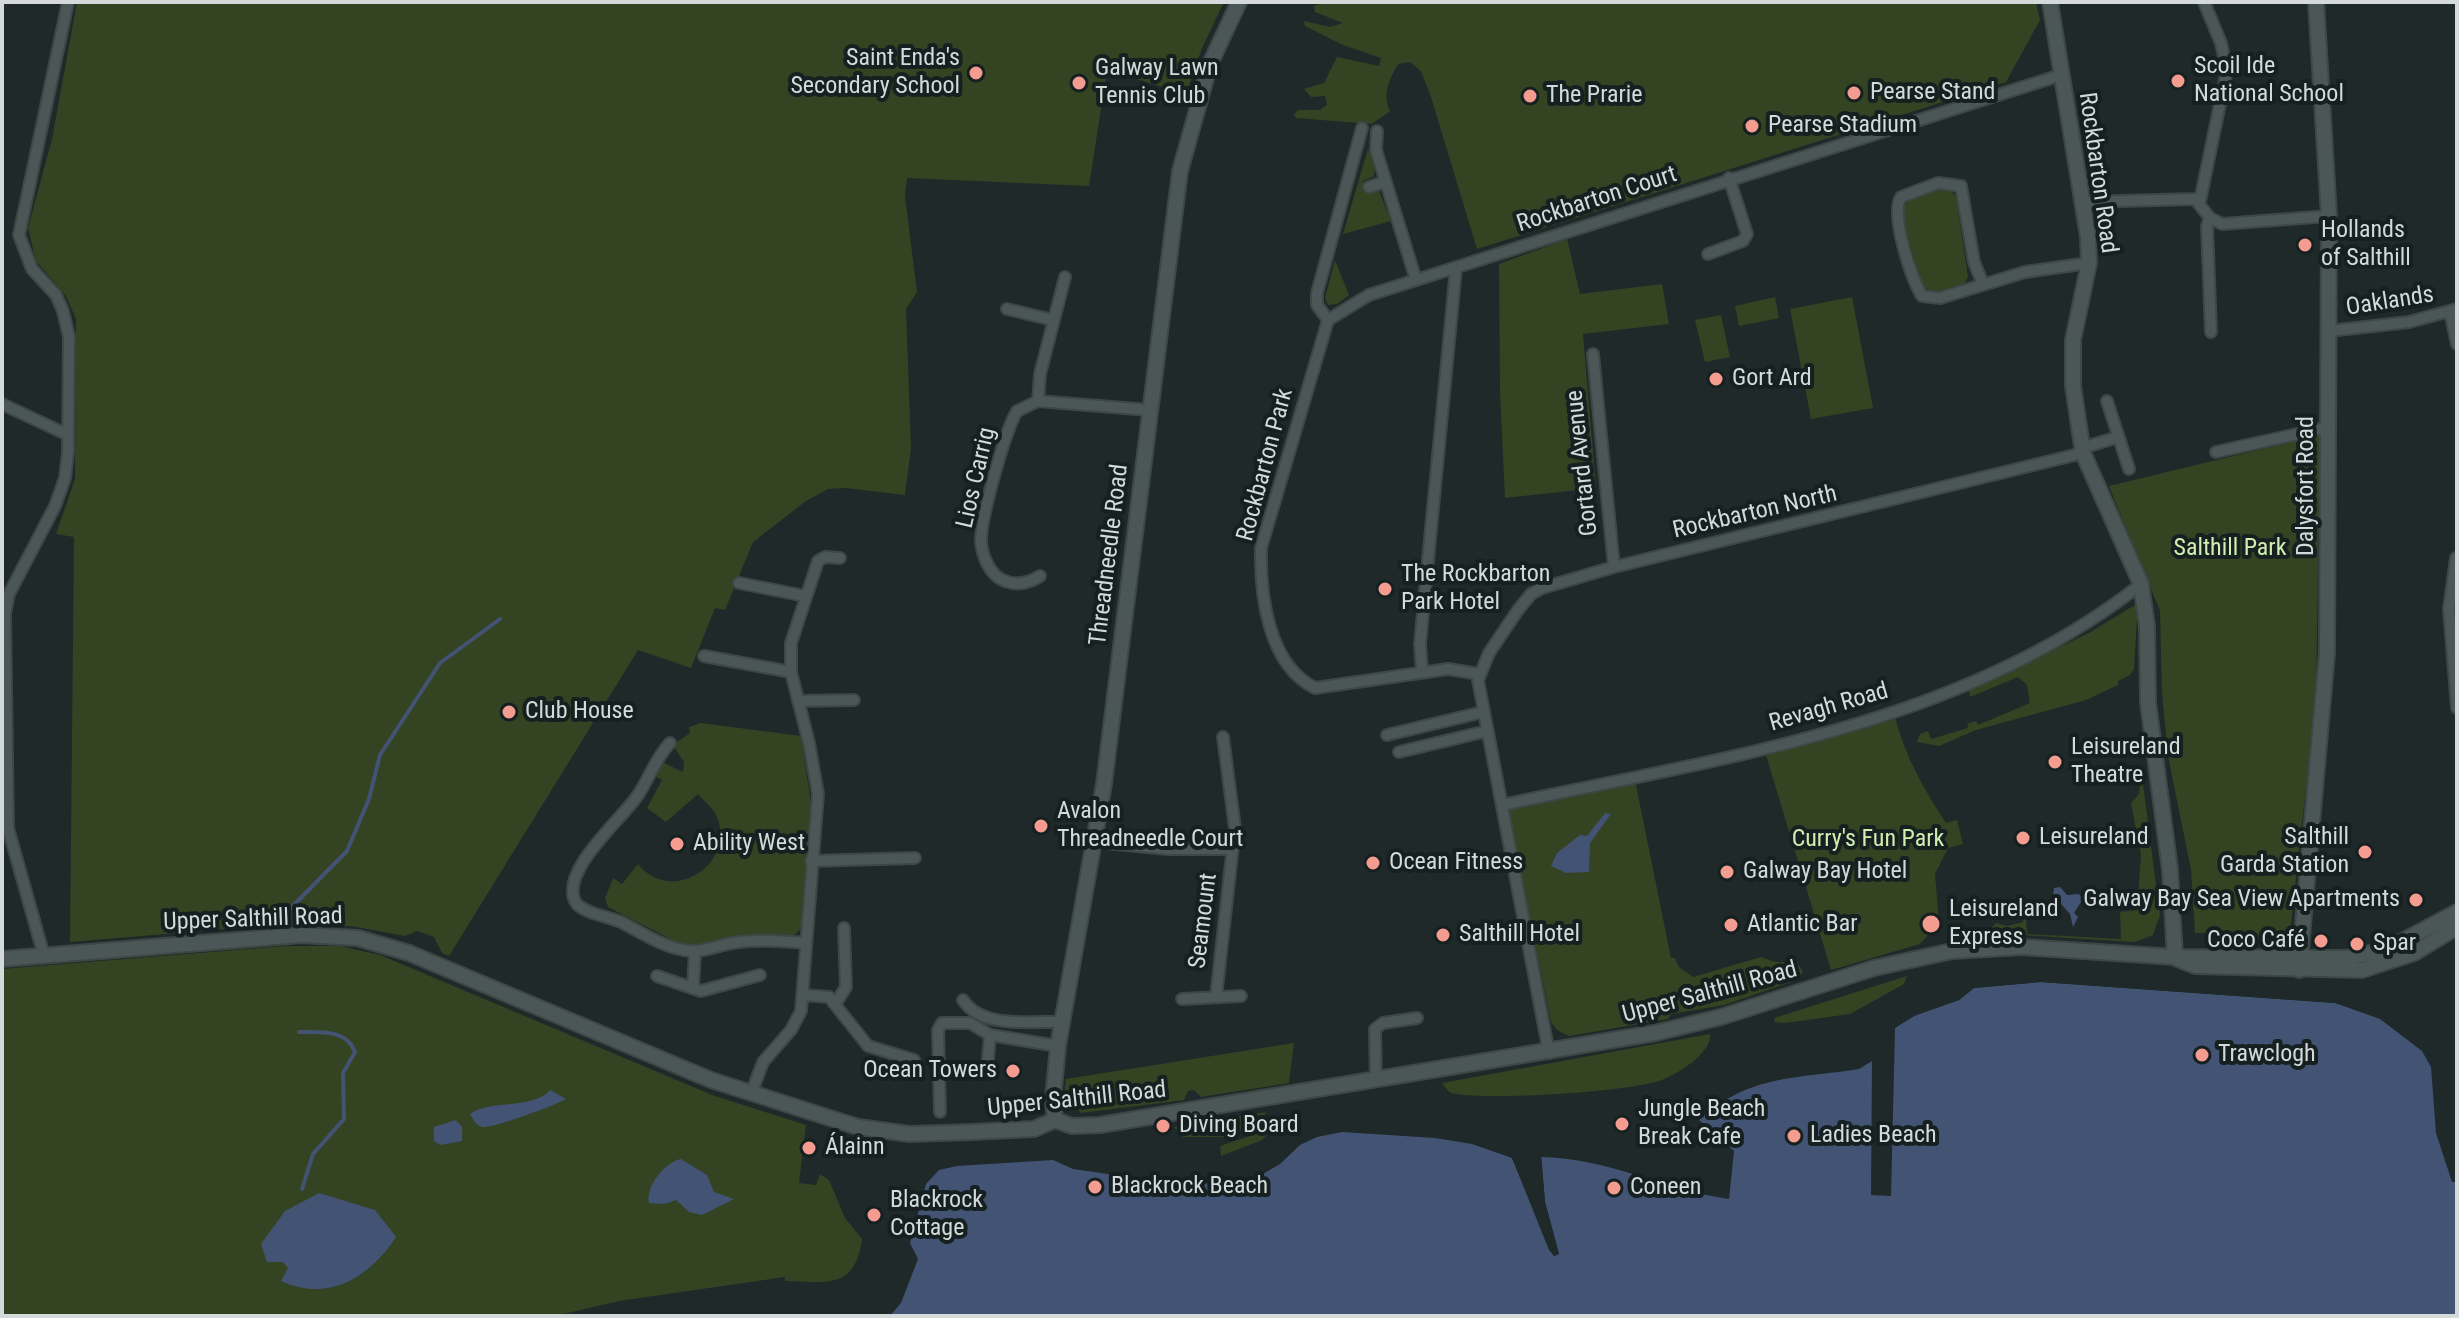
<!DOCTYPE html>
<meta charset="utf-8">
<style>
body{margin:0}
#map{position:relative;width:2459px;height:1318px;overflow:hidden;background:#1f2929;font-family:"Roboto Condensed",sans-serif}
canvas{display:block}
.frame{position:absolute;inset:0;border:4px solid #d4dada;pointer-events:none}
</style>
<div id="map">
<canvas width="2459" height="1318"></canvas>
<div class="frame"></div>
</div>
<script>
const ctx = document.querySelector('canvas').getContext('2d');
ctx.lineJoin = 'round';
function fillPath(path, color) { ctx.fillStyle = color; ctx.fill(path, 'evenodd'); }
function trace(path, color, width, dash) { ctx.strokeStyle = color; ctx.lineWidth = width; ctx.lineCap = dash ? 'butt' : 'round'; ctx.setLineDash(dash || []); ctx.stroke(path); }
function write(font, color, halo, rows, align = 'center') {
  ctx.font = font + ' "Roboto Condensed",sans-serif'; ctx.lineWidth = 8; ctx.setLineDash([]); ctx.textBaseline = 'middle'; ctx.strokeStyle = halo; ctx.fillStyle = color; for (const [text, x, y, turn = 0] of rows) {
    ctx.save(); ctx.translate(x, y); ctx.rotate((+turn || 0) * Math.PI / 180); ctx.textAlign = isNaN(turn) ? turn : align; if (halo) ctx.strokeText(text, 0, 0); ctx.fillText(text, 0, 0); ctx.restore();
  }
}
const green = new Path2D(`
 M77,2H1224L1202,48L1186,94L1107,70L1089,186L907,178L905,196L917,292L906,309L911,448L905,495L846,488L828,489L806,501L753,542L725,610L715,608L691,668L638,650L449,956L442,953L434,937L417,931L405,936L351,926H275L256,919L249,927L70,942L74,537L56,534L75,479L76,319L66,296L36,261L28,228L52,139Z
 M1327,2H2036L2040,20L2006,82L1477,249L1431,97L1421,71L1410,62L1398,64C1389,80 1382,94 1390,111L1372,124L1296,118L1294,114L1298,110H1320L1327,105L1325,96L1311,97L1304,89L1324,83L1337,57L1379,66L1381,58L1343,45L1305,26L1304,21L1330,27L1343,23L1315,12L1314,6Z
 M1368,149L1375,165L1374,176L1363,181L1367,193L1379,191L1391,221L1343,234Z
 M1943,188L1951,190L1956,197L1968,277L1964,284L1933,293L1922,286L1901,212L1908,200Z
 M1567,239L1580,294L1662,284L1669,324L1583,334L1596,488L1505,498L1500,394L1499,264Z
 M1335,260L1349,295L1337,304L1328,305L1325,298Z
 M1775,297L1779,318L1739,326L1735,306Z
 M1852,297L1873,408L1811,419L1790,309Z
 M1721,315L1730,357L1705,362L1695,320Z
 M2320,435L2316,698L2290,932L2277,942L2213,941V933H2195L2191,870L2168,756L2162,692L2160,611L2109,486Z
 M2138,603L2134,669L2130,675L2118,681V685L2086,700L1976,730L1939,746L1917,742L1920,734L1928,731L1931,739L1968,728L1967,724L1976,721L1978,725L2030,703L2027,685L2018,677L1970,697L1969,690L2089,633Z
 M1895,717C1905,756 1924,790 1946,823L1957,820L1963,844L1948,848L1935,874L1939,923L1920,944L1831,970L1765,752Z
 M701,723L801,736L811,803L802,928L791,938H734L696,945L680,944L608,907L605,898L613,878L622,884L638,864C672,907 740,862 715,813C711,806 703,800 698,794L666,822L647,808L662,780L654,775L662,762L683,772L684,762L673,745L690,733L689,727Z
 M2141,769L2160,915L2153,935L2135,942L1987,933L1996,923L2007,926L2023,922L2020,900H2025L2027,934L2121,939L2120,912L2137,910L2141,855L2131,803L2139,794L2140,785L2132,771Z
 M1635,780L1671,958H1675L1679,967L1693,977L1761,957L1775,962H1797L1803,972L1797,980L1724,1005L1671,1014L1668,1019L1569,1036L1557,1030L1551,1022L1507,808Z
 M285,946H340L380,955L712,1095L806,1125L799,1183L816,1185L820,1174L829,1180L845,1218L862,1239C855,1290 828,1282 785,1281V1277L619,1301L555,1316H2V969Z
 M1907,976L1904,984L1850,1014L1785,1023L1775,1022L1774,1018Z
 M1710,1034C1712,1053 1677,1075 1659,1081C1625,1092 1492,1100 1456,1094C1449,1093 1446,1089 1442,1083Z
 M1294,1043L1289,1083L1201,1097L1194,1090L1188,1091L1184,1100L1081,1113L1064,1095L1066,1079Z
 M1266,1112L1262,1122L1224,1137H1183L1174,1127Z
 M1274,1128L1262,1140L1221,1156L1220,1146Z`);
const water = new Path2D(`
 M1605,813L1611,814L1590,843L1589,872L1566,873L1551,866L1557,853L1580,835L1587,836Z
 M2060,887L2067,895L2079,894L2083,899L2074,913L2078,917L2073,927L2070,914L2053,895L2054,888Z
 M2041,982L2335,1003L2380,1019L2422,1051L2431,1067L2436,1133L2452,1182H2457V1316H890L901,1303L918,1259L910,1243L926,1184L939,1170L957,1166L1053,1160L1073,1169L1136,1178L1242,1186L1280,1164L1300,1145L1317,1137L1342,1132L1435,1138L1472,1144L1512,1158L1554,1256L1559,1254L1545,1202L1541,1157C1608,1158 1665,1190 1729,1199L1734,1151L1699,1120C1750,1074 1796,1079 1859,1069L1872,1061L1871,1195L1891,1196L1895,1028L1919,1013L1959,1000L1974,988Z
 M550,1090L566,1099C556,1105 494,1128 483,1127C476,1126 474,1120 470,1114C490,1099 533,1110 550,1090Z
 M456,1120L462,1127V1141L441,1145L434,1141V1127Z
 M681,1159L707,1175L714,1192L734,1199L702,1215L689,1212L676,1200L665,1204L649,1203C645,1187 665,1162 681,1159Z
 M319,1193L375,1210L396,1237C370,1277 329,1303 281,1281L288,1268L283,1262H267L261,1244L285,1211Z`);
const pier = new Path2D(`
 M2041,978L2335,999L2377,1013L2335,1003L2041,982L1974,988L1959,1000L1903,1020L1901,1017L1957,997L1973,984Z
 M1510,1153L1515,1156L1553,1249L1541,1202L1537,1157L1541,1153L1545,1202L1559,1254L1554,1256L1549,1250Z`);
const stream = new Path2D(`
 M277,922L347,851L369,799L380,755L440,663L500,619
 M299,1032C319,1032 347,1029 355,1052L343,1073L344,1119L313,1154L302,1189`);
const street = new Path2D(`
 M1377,131L1376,150L1416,280
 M1369,187L1385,182
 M2200,201L2227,70L2221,43L2204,2
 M2084,202L2195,199L2210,218L2222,224L2329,216
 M2210,218L2207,226L2211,332
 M1708,254L1743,241L1747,234L1729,178
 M1983,284L1974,262L1961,186L1938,183L1901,197C1890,214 1911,278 1922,296L1940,298L2025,272L2089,263
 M1007,309L1053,320
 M2450,312L2457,344
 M1328,320L1317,305V293L1362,128
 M2329,331L2409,322L2457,309
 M1593,354L1614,567
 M1038,401L1040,374L1065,277
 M2107,401L2129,469
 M2,404L68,435
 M2082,448L2118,437
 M2216,452L2329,427
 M2456,558L2449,609L2457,708
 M1040,576C1029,583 1018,586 1005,581C990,576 982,556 981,541C981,517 1005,431 1017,411L1038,401L1149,410
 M739,583L805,596
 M704,656L791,672
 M1422,671L1420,644L1456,268
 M1479,674L1448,669L1315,688C1268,665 1260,595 1261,548L1328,320L1369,295L2061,75
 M798,701L854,700
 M1387,735L1483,712
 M670,743C655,759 650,777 638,795C624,817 560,870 575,901C581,914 610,916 623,923C644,934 666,949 691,951C704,952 719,945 732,943C756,939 781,941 806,943
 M1399,752L1487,731
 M1502,805C1719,758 1962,726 2141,584
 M1096,842L1168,849H1233
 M811,861L915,858
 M44,956L8,828L5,614L9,594L55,506L65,478L68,452L69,337L63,311L56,295L32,269L19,235L68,2
 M657,976L701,991L760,975
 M693,988L695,952
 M803,995L829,997L868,1046L914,1060
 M1216,997L1235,828L1223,737
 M1182,999L1241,996
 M963,1000C982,1029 1031,1021 1062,1022
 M836,1003L846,987L844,928
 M1549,1053L1478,680L1489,653L1518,610L1531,594L1542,588L1614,567L2083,453
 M987,1071L990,1035L1058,1046
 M1376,1080L1375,1029L1383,1023L1417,1018
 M751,1094L763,1062L791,1030L801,1011L818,794L809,743L791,672V643L818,561L825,557L840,558
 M940,1112L938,1030L942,1023H970L990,1035`);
const secondary = new Path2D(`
 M2050,2L2088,237L2089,263L2073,340V386L2083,453L2141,584L2147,626L2148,702L2170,870L2175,957
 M2175,958L2195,966L2362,970L2414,953L2457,927
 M2,959L301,935L358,938L409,953L711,1080L858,1127L909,1134L972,1132L1034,1129L1055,1120
 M2299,970L2327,653L2329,216L2316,2
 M1055,1120L1072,1126L1100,1125L1655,1033L1721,1017L1874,968L1952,951L2022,947L2175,957L2346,958L2388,949L2457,912
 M1055,1120L1053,1099L1058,1046L1104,784L1180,171L1210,64L1239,2`);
const markers = [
 [976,73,8,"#f59c90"],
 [2178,81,8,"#f59c90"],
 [1079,83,8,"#f59c90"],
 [1854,93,8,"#f59c90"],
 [1530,96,8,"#f59c90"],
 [1752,126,8,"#f59c90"],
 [2305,245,8,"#f59c90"],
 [1716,379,8,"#f59c90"],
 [1385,589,8,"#f59c90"],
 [509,712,8,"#f59c90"],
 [2055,762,8,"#f59c90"],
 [1041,826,8,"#f59c90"],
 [2023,838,8,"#f59c90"],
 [677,844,8,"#f59c90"],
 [2365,852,8,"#f59c90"],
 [1373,863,8,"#f59c90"],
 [1727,872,8,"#f59c90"],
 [2416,900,8,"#f59c90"],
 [1931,924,10,"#f59c90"],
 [1731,925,8,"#f59c90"],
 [1443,935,8,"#f59c90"],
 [2321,941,8,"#f59c90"],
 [2357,944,8,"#f59c90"],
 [2202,1055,8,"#f59c90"],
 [1013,1071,8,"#f59c90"],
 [1622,1124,8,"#f59c90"],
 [1163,1126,8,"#f59c90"],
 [1794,1136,8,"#f59c90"],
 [809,1148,8,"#f59c90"],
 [1095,1187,8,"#f59c90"],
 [1614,1188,8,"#f59c90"],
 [874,1215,8,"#f59c90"]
];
const poiNames = [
 ["Saint Enda's",960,59,"right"],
 ["Secondary School",960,87,"right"],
 ["Scoil Ide",2194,67],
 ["National School",2194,95],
 ["Galway Lawn",1095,69],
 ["Tennis Club",1095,97],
 ["Pearse Stand",1870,93],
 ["The Prarie",1546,96],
 ["Pearse Stadium",1768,126],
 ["Hollands",2321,231],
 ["of Salthill",2321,259],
 ["Gort Ard",1732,379],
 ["The Rockbarton",1401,575],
 ["Park Hotel",1401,603],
 ["Club House",525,712],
 ["Leisureland",2071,748],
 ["Theatre",2071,776],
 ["Avalon",1057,812],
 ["Threadneedle Court",1057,840],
 ["Leisureland",2039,838],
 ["Salthill",2349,838,"right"],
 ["Garda Station",2349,866,"right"],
 ["Ability West",693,844],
 ["Ocean Fitness",1389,863],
 ["Galway Bay Hotel",1743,872],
 ["Galway Bay Sea View Apartments",2400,900,"right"],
 ["Leisureland",1949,910],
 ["Express",1949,938],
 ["Atlantic Bar",1747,925],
 ["Salthill Hotel",1459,935],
 ["Coco Café",2305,941,"right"],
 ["Spar",2373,944],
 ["Trawclogh",2218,1055],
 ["Ocean Towers",997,1071,"right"],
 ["Jungle Beach",1638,1110],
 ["Break Cafe",1638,1138],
 ["Diving Board",1179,1126],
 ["Ladies Beach",1810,1136],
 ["Álainn",825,1148],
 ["Blackrock Beach",1111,1187],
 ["Coneen",1630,1188],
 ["Blackrock",890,1201],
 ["Cottage",890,1229]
];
const streetNames = [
 ["Rockbarton Road",2097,173,82],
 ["Rockbarton Court",1597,200,-18],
 ["Oaklands",2390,302,-9],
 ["Gortard Avenue",1583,463,-96],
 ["Rockbarton Park",1266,465,-75],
 ["Lios Carrig",977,478,-77],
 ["Dalysfort Road",2307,486,-90],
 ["Rockbarton North",1755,513,-13],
 ["Threadneedle Road",1110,555,-83],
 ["Revagh Road",1829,708,-16],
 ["Upper Salthill Road",253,920,-2],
 ["Seamount",1204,921,-83],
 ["Upper Salthill Road",1710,993,-15],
 ["Upper Salthill Road",1077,1100,-6]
];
const parkNames = [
 ["Salthill Park",2230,549],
 ["Curry's Fun Park",1868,840]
];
fillPath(green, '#344322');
fillPath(water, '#435373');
fillPath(pier, '#1f2929');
trace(stream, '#435373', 4);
trace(street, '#3e4646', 14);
trace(secondary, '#3e4646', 18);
trace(street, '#4b5656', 10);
trace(secondary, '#4b5656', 14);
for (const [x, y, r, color] of markers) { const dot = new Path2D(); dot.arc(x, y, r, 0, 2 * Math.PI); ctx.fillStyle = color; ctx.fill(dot); trace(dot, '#162020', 3); }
write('24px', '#d4dada', '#162020', poiNames, 'left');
write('24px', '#d4dada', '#162020', streetNames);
write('24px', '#d1eeb1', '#162020', parkNames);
</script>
